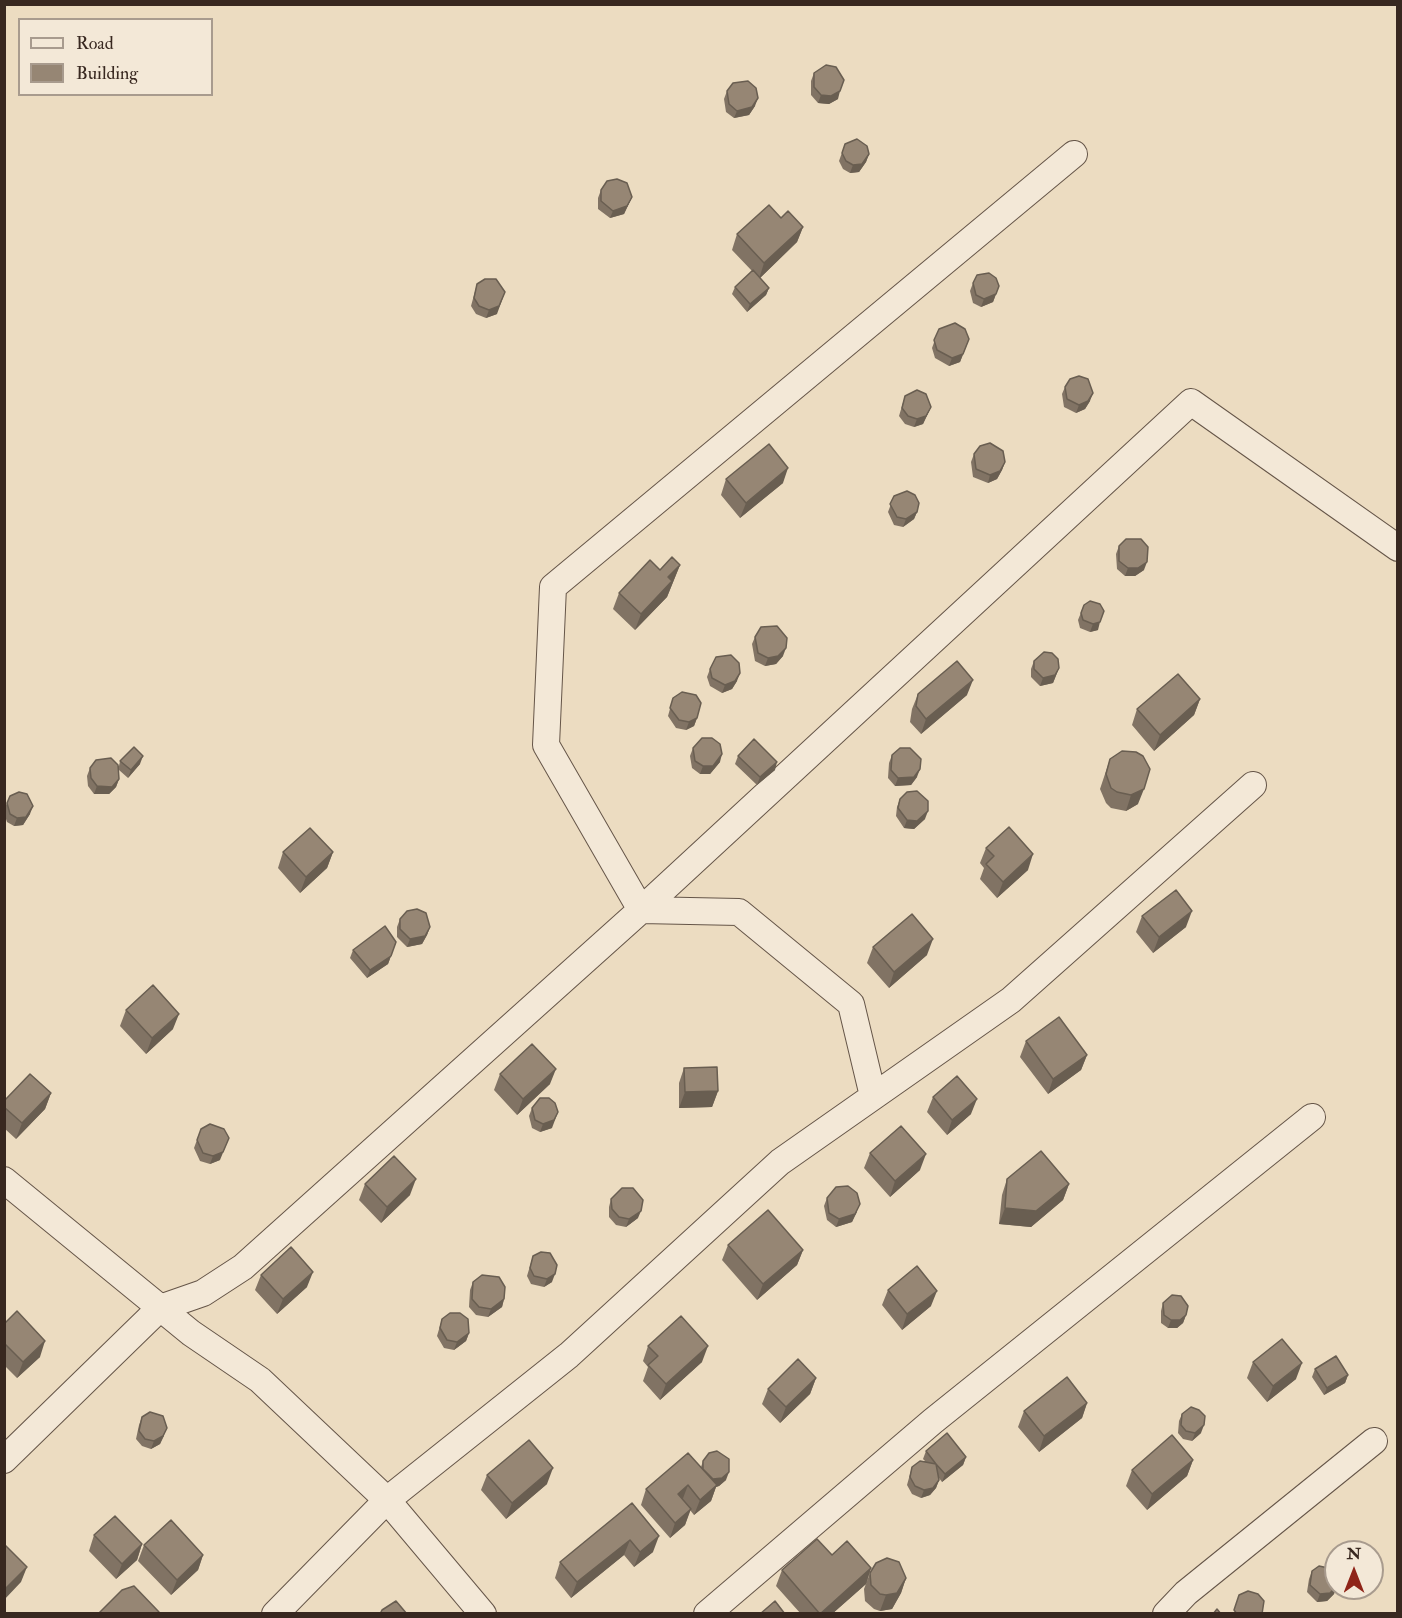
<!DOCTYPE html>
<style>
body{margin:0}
#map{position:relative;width:1402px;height:1618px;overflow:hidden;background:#ecdcc1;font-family:"IM FELL Double Pica",serif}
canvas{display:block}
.frame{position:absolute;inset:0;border:6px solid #382820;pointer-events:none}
.legend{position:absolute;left:18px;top:18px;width:195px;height:78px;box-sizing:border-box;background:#f3e8d7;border:2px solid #a89b8e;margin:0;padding:8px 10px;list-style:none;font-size:18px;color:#382820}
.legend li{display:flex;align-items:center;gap:12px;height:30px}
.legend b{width:30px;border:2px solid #a89b8e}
.north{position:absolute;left:1324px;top:1540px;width:60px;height:60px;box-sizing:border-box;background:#f3e8d7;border:2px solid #a89b8e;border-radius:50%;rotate:0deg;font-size:16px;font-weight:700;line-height:24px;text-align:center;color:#382820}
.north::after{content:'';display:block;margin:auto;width:21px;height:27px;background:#8f2418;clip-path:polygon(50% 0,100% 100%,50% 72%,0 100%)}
</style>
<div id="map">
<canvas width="1402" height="1618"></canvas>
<div class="frame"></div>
<ul class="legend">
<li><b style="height:8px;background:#f3e8d7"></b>Road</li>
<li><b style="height:16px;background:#968674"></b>Building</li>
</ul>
<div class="north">N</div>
</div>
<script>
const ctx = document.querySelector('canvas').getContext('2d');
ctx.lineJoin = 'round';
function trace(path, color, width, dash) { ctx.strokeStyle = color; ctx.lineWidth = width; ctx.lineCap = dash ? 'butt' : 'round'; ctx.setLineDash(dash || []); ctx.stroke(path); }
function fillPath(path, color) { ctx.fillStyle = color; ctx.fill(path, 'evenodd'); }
const minor = new Path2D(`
 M873,1096L851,1004L739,912L641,910L546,745L553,587L1074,154
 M4,1180L191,1333L260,1380L387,1500L483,1614
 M4,1460L160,1308L203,1293L243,1267L641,910L1191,402L1398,548
 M275,1614L387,1500L569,1355L780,1162L1011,1000L1253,785
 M707,1614L933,1421L1312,1117
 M1166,1614L1186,1593L1374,1441`);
const wall = new Path2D(`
 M814,73L838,99L829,104L818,103L811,95V81Z
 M727,91L755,106L749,115L734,118L726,112L724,99Z
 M845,144L869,154L866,162L859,172L850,173L843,169L839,161Z
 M601,190L632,197L624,214L610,218L598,209V198Z
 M781,218L803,227L797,242L760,278L769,288L766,295L747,312L732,294L735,287L752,271L732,250L737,234Z
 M973,283L999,286L993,302L981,307L973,303L970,291Z
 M477,284L497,314L486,318L476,314L471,306Z
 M939,329L966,347L960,362L949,366L935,358L932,348Z
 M1065,387L1090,401L1085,409L1076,413L1064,407L1062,394Z
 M905,396L931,407L923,424L914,427L905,424L899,416Z
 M974,454L1005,462L1002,470L997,479L988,483L973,477L971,462Z
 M726,479L783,483L740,518L721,495Z
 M894,496L917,512L914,519L903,527L894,525L888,512Z
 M1119,546L1144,570L1135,576H1125L1117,569L1116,554Z
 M680,565L667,597L635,630L613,609L619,593L660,570Z
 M1084,605L1098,630L1090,632L1080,628L1078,620Z
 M755,637L783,656L776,664L765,666L755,661L752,644Z
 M1034,661L1059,668L1053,683L1040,686L1031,677V669Z
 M710,669L737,681L732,689L722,693L710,686L707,677Z
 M918,694L967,695L921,734L910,722L912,709Z
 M673,698L697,718L694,726L686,730L676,728L668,716Z
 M1200,699L1194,715L1154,751L1132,725L1137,709Z
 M693,748L720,762L710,774H700L692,768L690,756Z
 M892,755L917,777L911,785L895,786L888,778L889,763Z
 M738,756L775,770L757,785L735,764Z
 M1110,759L1138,804L1126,811L1111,808L1106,803L1100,789Z
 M120,761L140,764L128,778L119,770V779L116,787L109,794H94L88,786L87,776L90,768L119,766Z
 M900,799L925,819L914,829L904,828L896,816L897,807Z
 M7,803L30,814L23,825L14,826L7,822L4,813V810Z
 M986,848L1028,870L997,898L980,879L984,868L980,863Z
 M283,852H333L327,868L300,893L278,868Z
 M1142,916L1186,927L1153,953L1136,932Z
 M400,919L430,927L427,935L422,944L407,947L397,937V927Z
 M396,942L388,964L367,978L350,958L353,950Z
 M873,947L927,955L889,988L867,963Z
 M126,1010L173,1029L146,1054L120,1026Z
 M1026,1041L1087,1055L1081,1070L1048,1094L1020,1057Z
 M684,1068L718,1091L712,1107L679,1108V1083Z
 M500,1074L550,1084L517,1115L494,1090Z
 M51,1093L45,1109L16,1139L4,1128V1107Z
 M933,1097L971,1114L947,1135L927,1112Z
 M532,1108L552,1128L540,1132L532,1128L529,1116Z
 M201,1129L220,1160L210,1164L200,1161L194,1148Z
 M870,1153L920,1170L890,1197L864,1168Z
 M1007,1179L1069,1184L1063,1200L1031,1227L999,1224L1002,1195Z
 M365,1184L410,1195L381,1223L359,1200Z
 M827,1198L857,1212L852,1222L836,1227L827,1220L824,1206Z
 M611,1199L638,1218L626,1227L616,1225L609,1217V1207Z
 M728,1245L803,1250L797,1265L757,1300L722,1260Z
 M533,1256L552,1282L544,1287L531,1284L527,1276Z
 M261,1275L307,1287L277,1314L255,1290Z
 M473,1282L504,1299L502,1307L488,1317L476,1315L469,1307L470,1290Z
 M888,1290L931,1306L902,1330L882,1305Z
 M1163,1303L1186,1315L1183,1323L1177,1328H1168L1161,1323V1311Z
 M442,1319L469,1333L466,1341L454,1350L444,1348L437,1336Z
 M4,1324L40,1357L17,1378L4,1365Z
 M648,1346L702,1362L660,1400L643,1381L648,1367L643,1361Z
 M1253,1362L1296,1379L1267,1402L1247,1378Z
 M1315,1369L1348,1375L1345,1383L1324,1395L1312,1377Z
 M816,1378L810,1394L780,1423L762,1404L768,1389Z
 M1087,1403L1082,1418L1039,1452L1018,1427L1024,1411Z
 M1182,1414L1201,1433L1192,1441L1183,1439L1178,1433L1179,1421Z
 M142,1417L164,1436L160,1444L151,1449L142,1446L136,1439L139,1425Z
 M926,1451L966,1457L963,1465L942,1482L939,1478V1480L936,1488L930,1495L921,1498L912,1494L907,1485L912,1467L925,1461L923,1459Z
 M1193,1460L1187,1476L1147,1510L1126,1486L1132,1470Z
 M703,1461L726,1480L719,1486L716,1487L711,1501L694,1515L690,1510L685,1525L670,1538L641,1505L646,1489L701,1467Z
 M487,1475L547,1484L506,1519L481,1490Z
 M632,1503L653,1552L634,1567L624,1555L571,1598L555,1578L560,1562Z
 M94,1535L142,1544L137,1560L116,1579L89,1551Z
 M144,1545L203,1555L198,1570L171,1595L138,1561Z
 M832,1555L871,1568L866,1584L832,1614H801L776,1586L782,1570Z
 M1312,1571L1336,1574V1587L1334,1594L1327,1601L1317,1602L1307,1592L1309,1579Z
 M870,1573L906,1578L901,1593L892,1609L880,1611L874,1609L865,1601L864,1589Z`);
const shadedWall = new Path2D(`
 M840,91L838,99L829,104L818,103L821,95Z
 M758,98L755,106L749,115L734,118L737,111Z
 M869,154L866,162L859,172L850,173L853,165Z
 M632,197L624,214L610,218L613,211Z
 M803,227L797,242L759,279L764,263Z
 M769,288L766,295L747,312L750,304Z
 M505,292L497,314L486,318L489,310Z
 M996,294L993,302L981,307L984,299Z
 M969,339L960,362L949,366L952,358Z
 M1093,393L1090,401L1085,409L1076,413L1079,405Z
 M931,407L923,424L914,427L917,419Z
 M1005,462L1002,470L997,479L988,483L990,475Z
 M788,468L783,483L740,518L746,503Z
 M917,512L914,519L903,527L906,519Z
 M1147,562L1144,570L1135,576H1125L1128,568Z
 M680,565L667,597L635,630L641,614L668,577Z
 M1100,622L1098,630L1090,632L1093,624Z
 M786,648L783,656L776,664L765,666L768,658Z
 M1059,668L1053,683L1040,686L1043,678Z
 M740,673L737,681L732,689L722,693L725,685Z
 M973,680L967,695L921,734L926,719Z
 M1200,699L1194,715L1154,751L1160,735Z
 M697,718L694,726L686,730L689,722Z
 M722,754L720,762L710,774H700L703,766Z
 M143,756L140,764L128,778L131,770Z
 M777,762L775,770L757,785L760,777Z
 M920,769L917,777L911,785L895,786L898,778Z
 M119,779L116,787L109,794H94L97,786Z
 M1144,789L1138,804L1126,811L1131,795Z
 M33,806L30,814L23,825L14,826L17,818Z
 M928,811L925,819L914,829L904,828L907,820Z
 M333,852L327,868L300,893L306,877Z
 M1033,854L1028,870L997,898L1003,882Z
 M1192,911L1186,927L1153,953L1159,937Z
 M430,927L427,935L422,944L407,947L410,939Z
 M933,939L927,955L889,988L894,972Z
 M391,956L388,964L367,978L370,970Z
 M179,1014L173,1029L146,1054L152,1038Z
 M1087,1055L1081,1070L1048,1094L1053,1079Z
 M556,1069L550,1084L517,1115L523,1099Z
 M718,1091L712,1107L679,1108L685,1092Z
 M51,1093L45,1109L16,1139L22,1123Z
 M977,1099L971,1114L947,1135L952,1120Z
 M558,1112L552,1128L540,1132L543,1124Z
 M229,1138L220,1160L210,1164L213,1156Z
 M926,1154L920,1170L890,1197L895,1181Z
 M416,1179L410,1195L381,1223L387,1207Z
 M1069,1184L1063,1200L1031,1227L999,1224L1005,1208Z
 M860,1204L852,1222L836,1227L839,1219Z
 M641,1211L638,1218L626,1227L629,1219Z
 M803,1250L797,1265L757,1300L763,1284Z
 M313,1272L307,1287L277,1314L283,1299Z
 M555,1274L552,1282L544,1287L547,1279Z
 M937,1291L931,1306L902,1330L907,1314Z
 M504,1299L502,1307L488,1317L491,1309Z
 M1186,1315L1183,1323L1177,1328H1168L1171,1320Z
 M469,1333L466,1341L454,1350L457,1342Z
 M45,1341L40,1357L17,1378L23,1362Z
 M708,1346L702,1362L660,1400L666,1384Z
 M1302,1363L1296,1379L1267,1402L1273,1386Z
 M1348,1375L1345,1383L1324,1395L1327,1388Z
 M816,1378L810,1394L780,1423L786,1407Z
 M1087,1403L1082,1418L1039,1452L1044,1436Z
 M1204,1425L1201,1433L1192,1441L1195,1433Z
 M167,1428L160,1444L151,1449L154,1441Z
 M966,1457L963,1465L942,1482L945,1474Z
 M1193,1460L1187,1476L1147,1510L1152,1494Z
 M553,1468L547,1484L506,1519L512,1503Z
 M729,1472L726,1480L719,1486L716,1487L711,1501L694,1515L700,1500L710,1487L713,1479Z
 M939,1480L936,1488L930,1495L921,1498L924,1490Z
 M688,1485L682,1501L678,1494Z
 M691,1509L685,1525L670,1538L675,1523Z
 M659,1536L653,1552L634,1567L640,1552Z
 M630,1540L624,1555L571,1598L577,1582Z
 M142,1544L137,1560L116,1579L122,1564Z
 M203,1555L198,1570L171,1595L177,1580Z
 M27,1567L21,1582L4,1600V1590Z
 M871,1568L866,1584L832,1614H820Z
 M906,1578L901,1593L892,1609L880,1611L886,1595Z
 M1336,1587L1334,1594L1327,1601L1317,1602L1320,1594Z`);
const building = new Path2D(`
 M826,65L836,67L844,80L840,91L831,96L821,95L814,87V73Z
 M748,81L756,88L758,98L752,107L737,111L729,104L727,91L733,83Z
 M857,139L867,146L869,154L862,164L853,165L846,161L842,153L845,144Z
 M617,179L627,183L632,197L627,206L613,211L601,201V190L607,181Z
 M769,205L781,218L788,211L803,227L764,263L737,234Z
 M753,270L769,288L750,304L735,287Z
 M989,273L996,278L999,286L996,294L984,299L976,295L973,283L977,275Z
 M485,279H496L505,292L499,306L489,310L479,306L474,298L477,284Z
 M955,323L965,329L969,339L963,354L952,358L937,350L934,340L939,329Z
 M1079,376L1088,379L1093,393L1088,401L1079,405L1067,399L1065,387L1070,379Z
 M917,390L926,394L931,407L926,416L917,419L908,416L902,408L905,396Z
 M990,443L1003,451L1005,462L1000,471L990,475L976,469L974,454L980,446Z
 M769,444L788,468L746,503L726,479Z
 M907,491L915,495L919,503L917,512L906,519L897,517L890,504L894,496Z
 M1126,539H1141L1148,547L1147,562L1138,568H1128L1119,561V546Z
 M672,557L680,565L668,577L672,581L641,614L619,593L650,560L660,570Z
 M1090,601L1100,604L1104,611L1100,622L1093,624L1083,620L1081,613L1084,605Z
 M777,626L787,638L786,648L778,656L768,658L758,653L755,637L761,627Z
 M1044,652L1052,653L1058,659L1059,668L1055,675L1043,678L1034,669V661Z
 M731,655L739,663L740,673L735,681L725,685L712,678L710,669L716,657Z
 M957,661L973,680L926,719L916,706L918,694Z
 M1178,674L1200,699L1160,735L1137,709Z
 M682,692L696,695L701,703L697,718L689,722L679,720L670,708L673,698Z
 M702,738H712L720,744L722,754L713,766H703L695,761L693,748Z
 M754,739L777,762L760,777L738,756Z
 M134,747L143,756L131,770L120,761Z
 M900,748H910L921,759L920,769L914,777L898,778L891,770L892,755Z
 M1122,751L1136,752L1143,756L1150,769L1144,789L1131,795L1117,792L1111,788L1106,774L1110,759Z
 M111,758L118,765L119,779L112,787L97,786L91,778L90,768L96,760Z
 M917,791L928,801V811L917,821L907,820L898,808L900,799L907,792Z
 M19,792L27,794L33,806L26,817L17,818L10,814L7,803L10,796Z
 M1009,827L1033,854L1003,882L986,864L994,856L986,848Z
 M310,828L333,852L306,877L283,852Z
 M1176,890L1192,911L1159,937L1142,916Z
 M417,909L426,913L430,927L425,936L410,939L400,929V919L407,911Z
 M912,914L933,939L894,972L873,947Z
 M385,926L396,942L391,956L370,970L353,950Z
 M153,985L179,1014L152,1038L126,1010Z
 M1059,1017L1087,1055L1053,1079L1026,1041Z
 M532,1044L556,1069L523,1099L500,1074Z
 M717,1067L718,1091L685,1092L684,1068Z
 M30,1074L51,1093L22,1123L4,1107V1101Z
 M957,1076L977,1099L952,1120L933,1097Z
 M540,1098H549L555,1103L558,1112L554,1120L543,1124L535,1120L532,1108Z
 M210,1124L224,1129L229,1138L223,1152L213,1156L203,1153L197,1140L201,1129Z
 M901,1126L926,1154L895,1181L870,1153Z
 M1041,1151L1069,1184L1036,1211L1005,1208L1007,1179Z
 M394,1156L416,1179L387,1207L365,1184Z
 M848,1186L857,1193L860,1204L855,1214L839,1219L829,1213L827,1198L836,1187Z
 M622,1188H633L643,1200L641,1211L629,1219L619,1217L612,1209L611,1199Z
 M768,1210L803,1250L763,1284L728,1245Z
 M291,1247L313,1272L283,1299L261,1275Z
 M541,1252L550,1253L557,1265L555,1274L547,1279L534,1276L530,1268L533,1256Z
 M917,1266L937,1291L907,1314L888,1290Z
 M482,1275L499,1277L505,1287L504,1299L491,1309L479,1307L472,1299L473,1282Z
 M1172,1295L1181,1296L1188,1306L1186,1315L1180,1320H1171L1164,1315L1163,1303Z
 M17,1311L45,1341L23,1362L4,1343V1324Z
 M450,1313H460L468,1319L469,1333L457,1342L447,1340L440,1328L442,1319Z
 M681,1316L708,1346L666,1384L648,1365L658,1356L648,1346Z
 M1282,1339L1302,1363L1273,1386L1253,1362Z
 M1336,1356L1348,1375L1327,1388L1315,1369Z
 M798,1359L816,1378L786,1407L768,1389Z
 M1067,1377L1087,1403L1044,1436L1024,1411Z
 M1191,1407L1199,1410L1205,1416L1204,1425L1195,1433L1186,1431L1181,1425L1182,1414Z
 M150,1412L163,1416L167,1428L163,1436L154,1441L145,1439L139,1431L142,1417Z
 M947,1433L966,1457L945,1474L936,1464L939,1480L933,1488L924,1490L915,1486L910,1477L912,1467L920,1461L936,1464L926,1451Z
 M1172,1435L1193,1460L1152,1494L1132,1470Z
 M529,1440L553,1468L512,1503L487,1475Z
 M717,1451L729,1459V1472L722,1478L713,1479L703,1469V1461L709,1453Z
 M688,1453L717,1485L700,1500L688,1485L678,1494L691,1509L675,1523L646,1489Z
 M632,1503L659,1536L640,1552L630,1540L577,1582L560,1562Z
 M115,1516L142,1544L122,1564L94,1535Z
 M171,1520L203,1555L177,1580L144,1545Z
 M817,1539L832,1555L847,1541L871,1568L820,1614L782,1570Z
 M4,1544L27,1567L4,1590Z
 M887,1558L899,1562L906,1578L897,1593L886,1595L880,1594L871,1585L870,1573L876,1563Z
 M1319,1566L1333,1569L1336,1574V1587L1330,1593L1320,1594L1310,1585L1312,1571Z
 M134,1586L159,1612L157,1614H98L122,1590Z
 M1248,1591L1258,1594L1264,1601L1262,1614H1237L1234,1610L1239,1595Z
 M396,1601L407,1614H380L382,1610Z
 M775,1601L785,1614H760Z
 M1217,1609L1221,1614H1213Z`);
trace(minor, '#655548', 28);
trace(minor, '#f3e8d7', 26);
fillPath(wall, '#817364');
fillPath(shadedWall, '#695e51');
fillPath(building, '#968674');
trace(building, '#695e51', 1.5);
</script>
